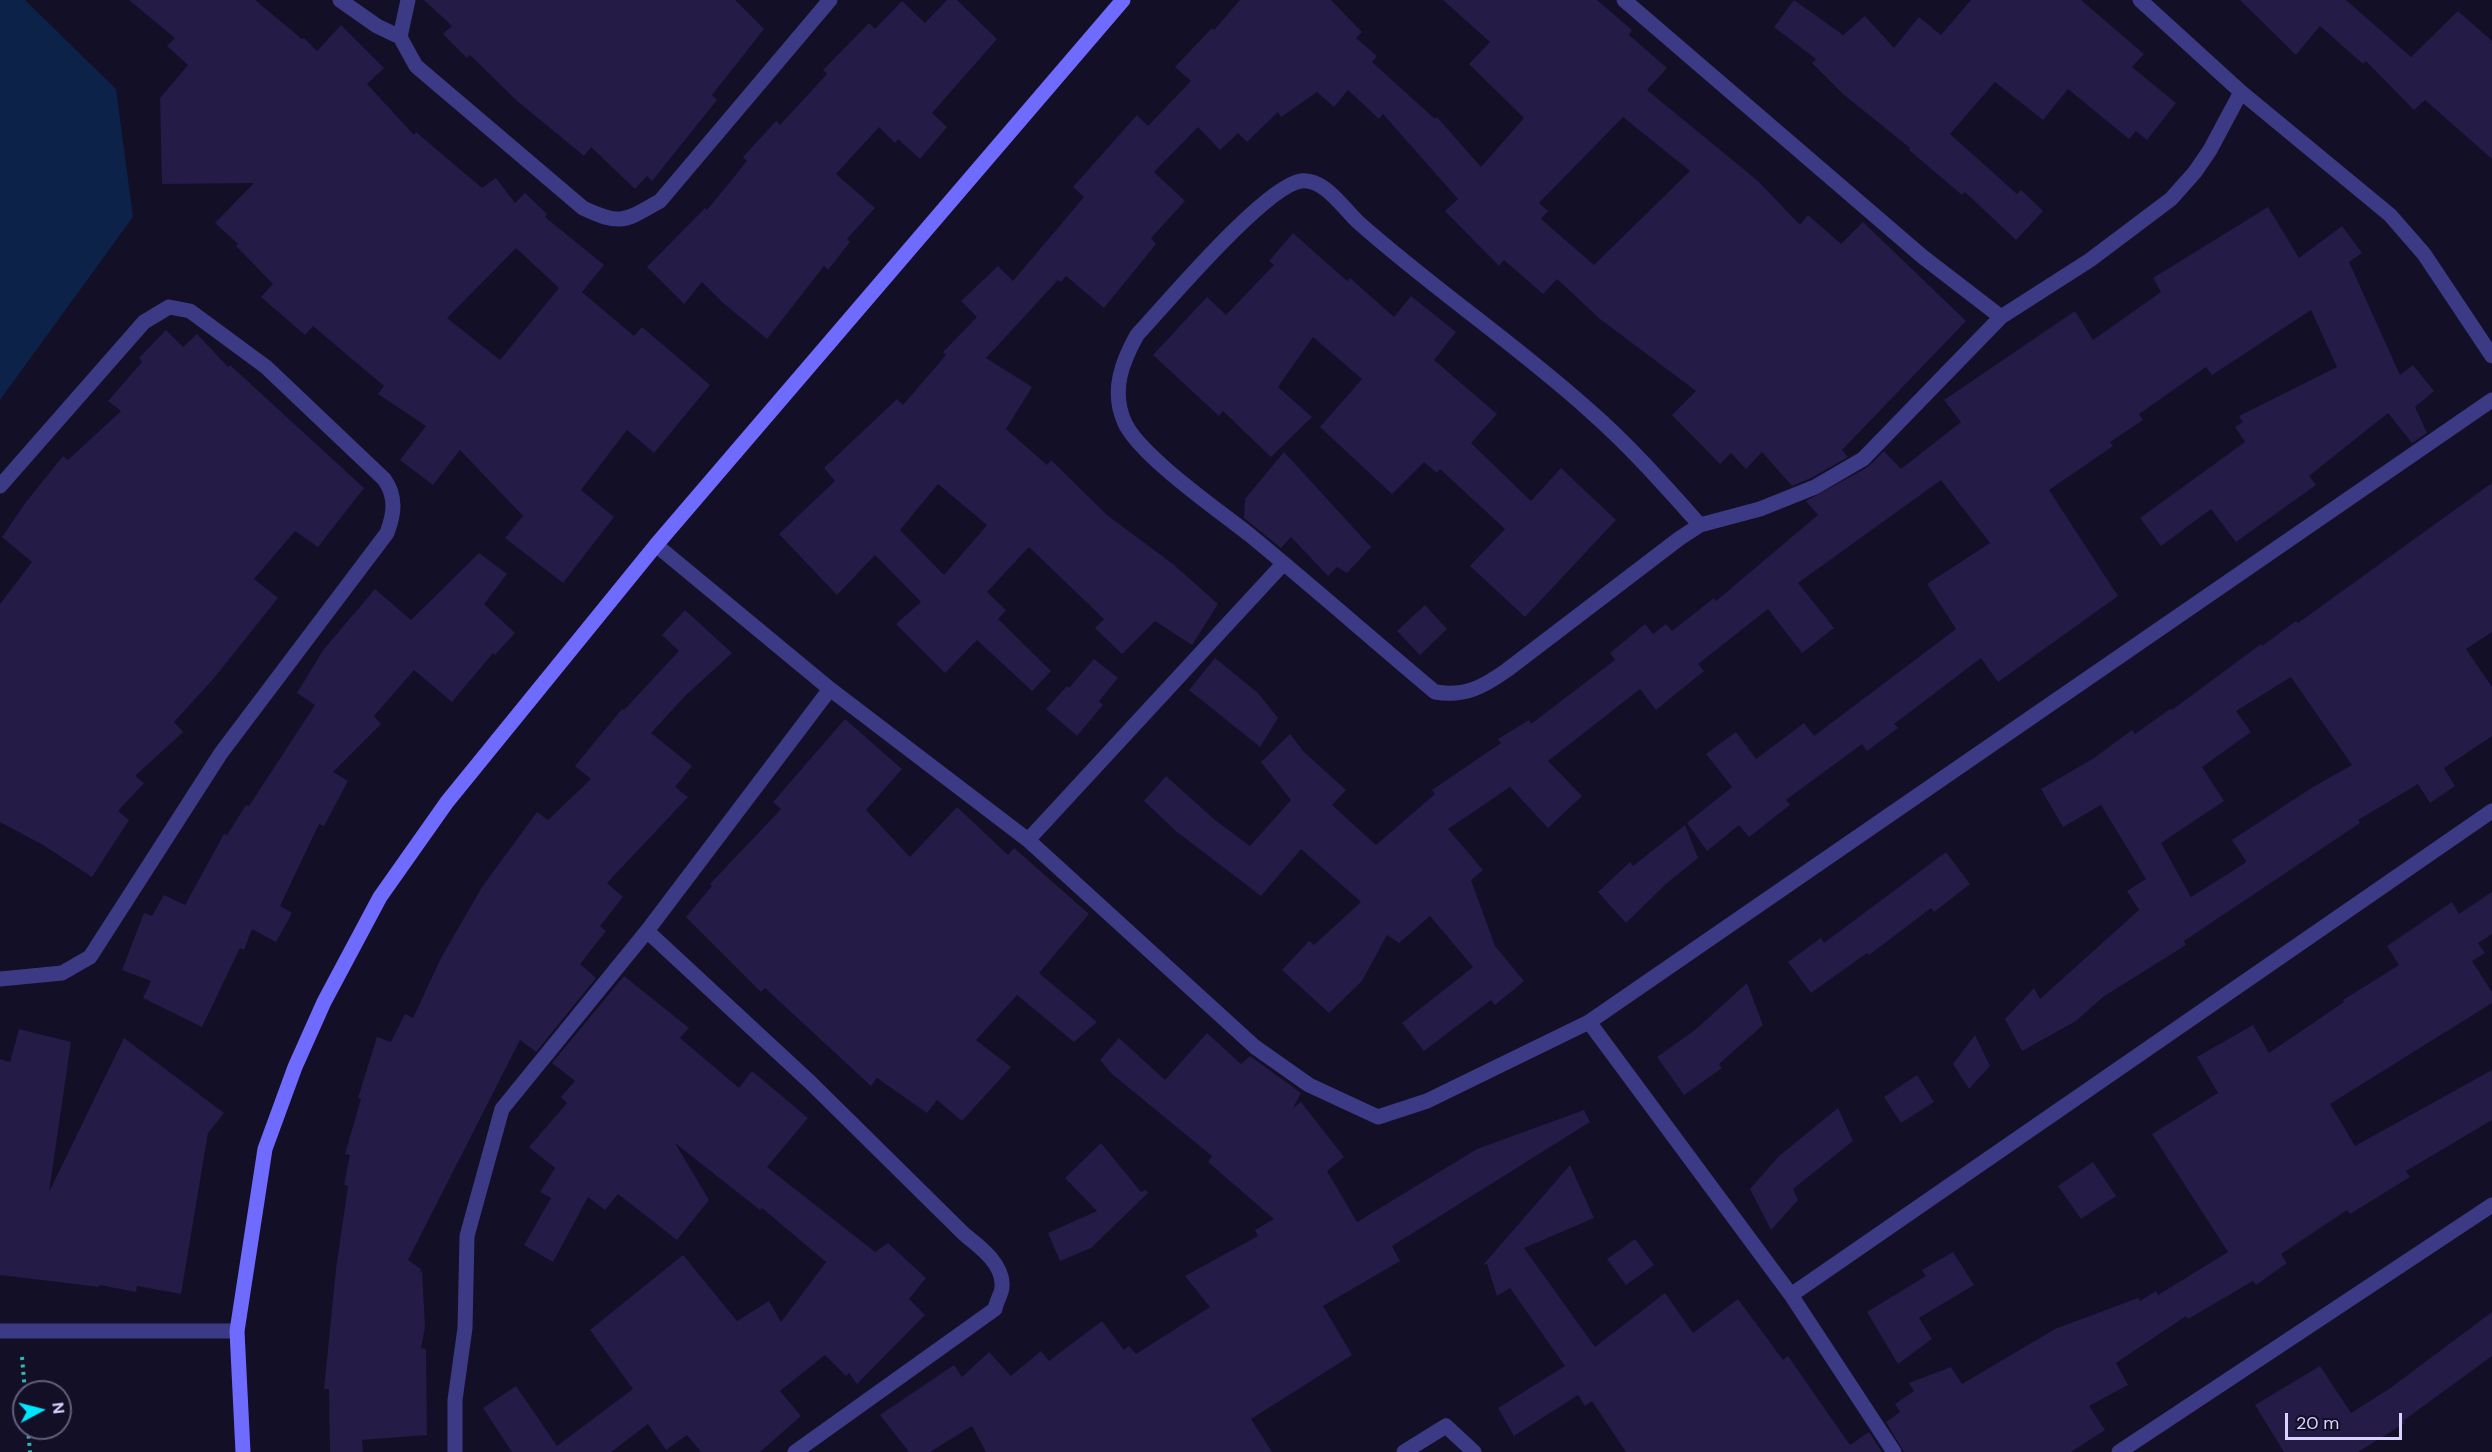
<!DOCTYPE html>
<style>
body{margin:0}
#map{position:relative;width:2492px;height:1452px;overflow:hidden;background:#130f26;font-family:"DM Sans",sans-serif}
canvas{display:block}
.north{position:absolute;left:12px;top:1380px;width:60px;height:60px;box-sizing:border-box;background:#130f26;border:2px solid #625e7d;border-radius:50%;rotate:83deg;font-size:16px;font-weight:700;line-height:24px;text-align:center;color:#d9d4ff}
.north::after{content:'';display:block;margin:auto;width:21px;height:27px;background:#00e5ff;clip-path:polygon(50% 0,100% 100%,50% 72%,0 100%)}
.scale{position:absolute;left:2285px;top:1413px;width:117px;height:27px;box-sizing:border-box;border:3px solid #d9d4ff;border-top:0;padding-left:8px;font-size:18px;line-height:21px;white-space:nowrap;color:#d9d4ff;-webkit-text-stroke:4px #130f26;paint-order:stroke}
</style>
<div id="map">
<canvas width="2492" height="1452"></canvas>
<div class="north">N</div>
<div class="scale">20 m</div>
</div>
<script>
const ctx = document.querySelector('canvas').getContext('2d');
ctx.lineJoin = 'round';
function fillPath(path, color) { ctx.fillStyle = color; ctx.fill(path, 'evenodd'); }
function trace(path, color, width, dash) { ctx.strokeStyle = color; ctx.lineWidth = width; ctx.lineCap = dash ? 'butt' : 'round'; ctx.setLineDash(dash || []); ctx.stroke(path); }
const water = new Path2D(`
 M0,0H25L116,89L133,217L0,400Z`);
const building = new Path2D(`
 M129,0H255L302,39L304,38L317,51L341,25L384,68L367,84L414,135L416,132L482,188L496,178L515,203L525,193L547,214L545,217L604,265L582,292L634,336L642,327L710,385L654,453L627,430L581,490L614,517L563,583L505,538L523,516L460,450L433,485L400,460L426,426L378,394L384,386L313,326L305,335L261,297L273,284L236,246L238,244L215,223L254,183L162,184L160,98L188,65L167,46L175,38ZM516,248L559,288L500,360L447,318Z
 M424,0H735L764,29L712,95L717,100L652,181L647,176L635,189L591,147L584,156L516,100L470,55L467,58L443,34L452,26Z
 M947,0H957L997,39L932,113L947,127L920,159L898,139L895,143L879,127L836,174L875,208L847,239L850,242L828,270L824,266L767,339L722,302L702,282L684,304L647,267L705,208L707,210L747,161L743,157L776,121L780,125L827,74L823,70L869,23L875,29L902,1L925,23Z
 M1240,0H1331L1362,32L1356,38L1377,56L1372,62L1435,119L1437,117L1481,167L1524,118L1469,64L1490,42L1443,0H1597L1632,30L1629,35L1667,68L1647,90L1758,181L1800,225L1808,215L1841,244L1863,222L1966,321L1842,450L1848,457L1811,478L1792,486L1762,452L1746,469L1731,453L1720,464L1672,415L1696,391L1600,319L1557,279L1543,294L1504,260L1499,266L1445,211L1458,199L1383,114L1379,119L1348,90L1334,107L1317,92L1281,117L1278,112L1247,142L1238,133L1220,150L1198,127L1154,172L1185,201L1151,238L1156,244L1104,308L1066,276L1061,282L1058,280L986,358L1032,387L1006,429L1047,465L1051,460L1107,515L1173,564L1218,604L1192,645L1155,621L1122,654L1095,628L1104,619L1029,547L987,592L1006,610L998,619L1051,671L1032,691L977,640L945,673L896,624L921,602L875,555L837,595L779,534L835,481L824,468L897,399L903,405L946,355L943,352L977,317L961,301L998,266L1013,281L1084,197L1073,187L1137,115L1148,126L1191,81L1175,67L1212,28L1214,30ZM1623,117L1690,171L1594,265L1541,219L1548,211L1539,203ZM938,484L987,525L944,575L900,530Z
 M1794,0L1843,35L1865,16L1894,48L1919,17L1941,35L1971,0H2081L2144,54L2132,67L2176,103L2147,140L2136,131L2129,139L2068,89L2043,120L1995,82L1950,134L2017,194L2021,190L2043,211L2016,240L1965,192L1962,195L1909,150L1910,148L1843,94L1812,63L1816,59L1774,27Z
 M2240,0H2346L2411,57L2458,11L2492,41V159L2425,100L2414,110L2366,61L2363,64L2320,26L2296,55Z
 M2268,207L2299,258L2342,226L2362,253L2349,262L2400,375L2413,365L2434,391L2415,407L2427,433L2412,443L2388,413L2309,476L2316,485L2236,542L2211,509L2161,546L2140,518L2245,442L2235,427L2243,422L2239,416L2337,367L2311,310L2212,375L2206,367L2139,414L2143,420L2110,442L2113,446L2049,490L2118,596L1998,682L1981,658L1894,724L1898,728L1867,751L1862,744L1786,800L1790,805L1749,837L1739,825L1707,851L1687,823L1732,787L1706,754L1736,732L1756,759L1804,723L1814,736L1956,629L1927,584L1990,543L1941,480L1798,583L1834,628L1802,653L1768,609L1698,664L1704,671L1656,710L1640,689L1548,761L1582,796L1548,828L1510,787L1448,829L1483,870L1471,880L1495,946L1524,981L1495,1005L1491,1000L1424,1051L1402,1023L1473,967L1430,916L1399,943L1387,935L1362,981L1329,1013L1282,970L1309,941L1314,945L1361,902L1301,849L1261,896L1177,832L1144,801L1166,776L1215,820L1250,846L1291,800L1261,762L1290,734L1304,752L1346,790L1332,805L1376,845L1435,794L1432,790L1501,743L1498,739L1529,720L1531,724L1615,660L1610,653L1645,624L1653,634L1666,624L1672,631L1714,598L1716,601L1818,515L1806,501L1868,467L1884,451L1901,469L1961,422L1944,400L2075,311L2093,340L2161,292L2153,278Z
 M1293,233L1347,281L1350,278L1394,317L1411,296L1456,332L1434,360L1497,414L1471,443L1531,501L1561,468L1616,520L1525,617L1470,566L1505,529L1440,469L1437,473L1424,462L1392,494L1320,427L1362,379L1313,337L1278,387L1312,417L1271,457L1223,411L1219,416L1153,355L1207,297L1226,315L1274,265L1269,261Z
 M166,330L183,347L197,334L228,367L230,365L364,488L318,547L295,531L254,579L278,598L215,677L174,722L183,732L135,776L144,783L118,811L129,820L92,877L43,845L0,822V604L32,562L2,537L26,502L63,456L68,460L121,411L108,401L142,362L139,358Z
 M1284,452L1371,547L1347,573L1337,567L1328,576L1291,537L1281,548L1244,518L1245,499Z
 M2492,483V632L2466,649L2492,687V736L2444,768L2455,786L2430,803L2418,784L2358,820L2360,823L2184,941L2186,945L2103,997L2076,1021L2022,1051L2005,1019L2034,988L2040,999L2139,910L2127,891L2146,879L2101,805L2063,827L2041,789L2094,758L2132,730L2135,734L2170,709L2172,710L2261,644L2262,646L2296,621L2298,623ZM2291,677L2352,765L2313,787L2232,840L2246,861L2245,863L2191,897L2161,843L2224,801L2202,767L2251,732L2236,711Z
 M479,553L507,574L484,604L515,633L495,655L493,653L452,702L414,670L374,716L381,724L333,772L348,781L324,826L319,824L280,906L292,913L276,942L252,929L244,950L240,948L202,1027L143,998L151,981L122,970L144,913L152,916L164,895L185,905L224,834L227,835L246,805L249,806L315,705L297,693L324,649L375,589L411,620Z
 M1425,605L1447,629L1420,655L1397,631Z
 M685,610L732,653L684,697L651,733L692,766L675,787L688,797L607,883L623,897L600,926L606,931L580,964L596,978L536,1052L520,1040L408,1260L421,1269L419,1274L422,1270L425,1327L421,1348L426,1349L427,1435L362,1440L363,1452H330L329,1389H324L336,1269L348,1186L344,1185L350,1155L345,1154L361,1099L358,1098L377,1037L391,1042L405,1014L413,1018L441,958L482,887L537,812L548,820L591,779L575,766L622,709L624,710L679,651L662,635Z
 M1215,658L1258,693L1278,718L1260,747L1189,690Z
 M1094,659L1118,678L1099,701L1103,705L1077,736L1046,709L1067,686L1069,688Z
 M845,719L902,769L866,810L910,857L957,807L1008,855L1014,848L1089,914L1039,973L1097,1022L1074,1042L1017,995L976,1040L1011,1067L962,1121L937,1100L927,1113L877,1078L871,1086L765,988L761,992L686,917L712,886L710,884L781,809L773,802Z
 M1685,825L1698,858L1667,883L1626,923L1598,892L1630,862L1633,866Z
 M1946,852L1970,884L1934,912L1931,908L1869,955L1867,953L1811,993L1788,962L1821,938L1824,943Z
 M2492,892V934L2478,943L2485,953L2472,961L2492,992V1003L2330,1104L2355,1146L2492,1070V1120L2406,1171L2410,1177L2350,1214L2347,1210L2281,1254L2287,1263L2256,1285L2253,1281L2188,1319L2186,1316L2116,1363L2128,1385L2089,1406L2105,1430L2071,1452H1904L1886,1422L1900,1412L1895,1404L1914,1391L1909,1383L1951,1367L1962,1384L2055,1329L2138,1298L2140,1301L2156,1291L2158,1295L2228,1252L2152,1134L2218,1093L2197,1057L2253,1025L2269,1053L2344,1002L2343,1000L2399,965L2387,946L2452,902L2459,914Z
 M624,976L689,1028L680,1038L739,1088L752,1071L808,1118L767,1167L875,1252L888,1243L926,1278L909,1299L925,1315L857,1384L849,1373L846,1376L825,1355L780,1391L801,1416L760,1452H701L687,1435L666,1450L648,1424L611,1452H512L483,1408L516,1386L557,1446L633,1389L590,1330L683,1255L737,1321L769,1301L781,1322L826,1262L762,1208L760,1210L675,1143L709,1200L677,1240L618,1194L605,1210L588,1197L553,1262L524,1245L551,1198L540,1192L555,1168L529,1147L567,1103L561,1097L575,1081L552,1063Z
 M1747,983L1763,1025L1719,1064L1722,1068L1684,1095L1657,1057L1695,1030Z
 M19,1029L71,1042L49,1192L124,1038L224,1113L208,1133L181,1294L137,1286L136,1292L99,1285V1287L0,1275V1059L10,1062Z
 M1207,1033L1241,1064L1250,1056L1301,1093L1293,1108L1301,1102L1344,1157L1327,1171L1357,1222L1477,1149L1584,1110L1590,1122L1392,1246L1400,1261L1323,1306L1352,1355L1251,1419L1272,1452H986L972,1426L930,1452H909L880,1415L954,1365L962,1377L989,1352L1011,1376L1041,1351L1049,1361L1102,1321L1124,1350L1129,1346L1136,1354L1210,1307L1185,1276L1258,1236L1255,1230L1274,1219L1208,1162L1212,1156L1112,1074L1100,1060L1119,1038L1165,1080Z
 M1975,1035L1990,1066L1969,1089L1953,1064Z
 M1917,1075L1934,1102L1901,1123L1884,1097Z
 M1838,1108L1853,1141L1793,1189L1798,1200L1771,1230L1750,1189L1779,1156Z
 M1101,1143L1141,1192L1146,1190L1148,1193L1091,1248L1060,1261L1048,1233L1097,1211L1065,1178Z
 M2093,1162L2116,1196L2081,1219L2058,1186Z
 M1570,1165L1594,1218L1524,1248L1595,1347L1665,1293L1693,1333L1738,1299L1783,1360L1788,1356L1850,1445L1869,1432L1882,1452H1626L1592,1401L1585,1406L1578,1395L1514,1436L1498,1408L1565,1366L1510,1288L1497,1296L1487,1264L1483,1265Z
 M1635,1239L1654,1265L1626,1285L1607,1259Z
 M1953,1252L1974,1285L1919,1318L1932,1339L1898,1364L1867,1312L1926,1276L1922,1270Z
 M2492,1312V1356L2403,1421L2405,1423L2358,1452H2284L2255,1405L2320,1366L2351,1413L2389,1389Z`);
const path = new Path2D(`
 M22,1357L25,1392
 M28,1428L30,1452`);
const street = new Path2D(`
 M340,0L377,26L400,37
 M408,0L400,37L416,66L583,208C621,226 625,221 660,201L830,0
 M1624,0L1923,257L2001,317
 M2140,0L2241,92L2390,215L2424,254L2492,356
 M0,486L144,322L169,307L190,311L266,367L384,479C397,497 394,514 387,533L221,753L90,957L62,973L0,979
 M1700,525C1665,486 1630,446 1590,411C1516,344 1432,288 1358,222C1343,208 1324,178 1301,181C1265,186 1166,304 1137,335C1122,362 1111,390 1124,421C1137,454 1221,512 1251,536C1313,587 1373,640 1435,692C1465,697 1483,687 1507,670L1680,538L1700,525L1760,509L1815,487L1863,459L2001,317L2090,260L2171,199L2195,172L2210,150L2241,92
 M656,545L830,689L1028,840L1255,1047L1309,1085L1378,1117L1427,1101L1589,1022L2492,400
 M1028,840L1283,564
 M647,931L811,1083L964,1234C979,1246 1004,1264 1002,1287C1002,1293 996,1302 995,1309L795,1452
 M1589,1022L1791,1295L1894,1452
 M1791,1295L2492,811
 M0,1331H237
 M455,1452V1400L465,1328L467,1236L502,1109L647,931L830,689
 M1404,1452L1446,1426L1474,1452
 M2119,1452L2492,1205`);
const secondary = new Path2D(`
 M243,1452L237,1331L265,1149L295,1067L324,1002L380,897L447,802L656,545L1123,0`);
fillPath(water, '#0c2248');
fillPath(building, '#241b47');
trace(path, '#2fb8b0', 4, [3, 4.5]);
trace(street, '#3d3a85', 15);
trace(secondary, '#6f6bff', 15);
</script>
